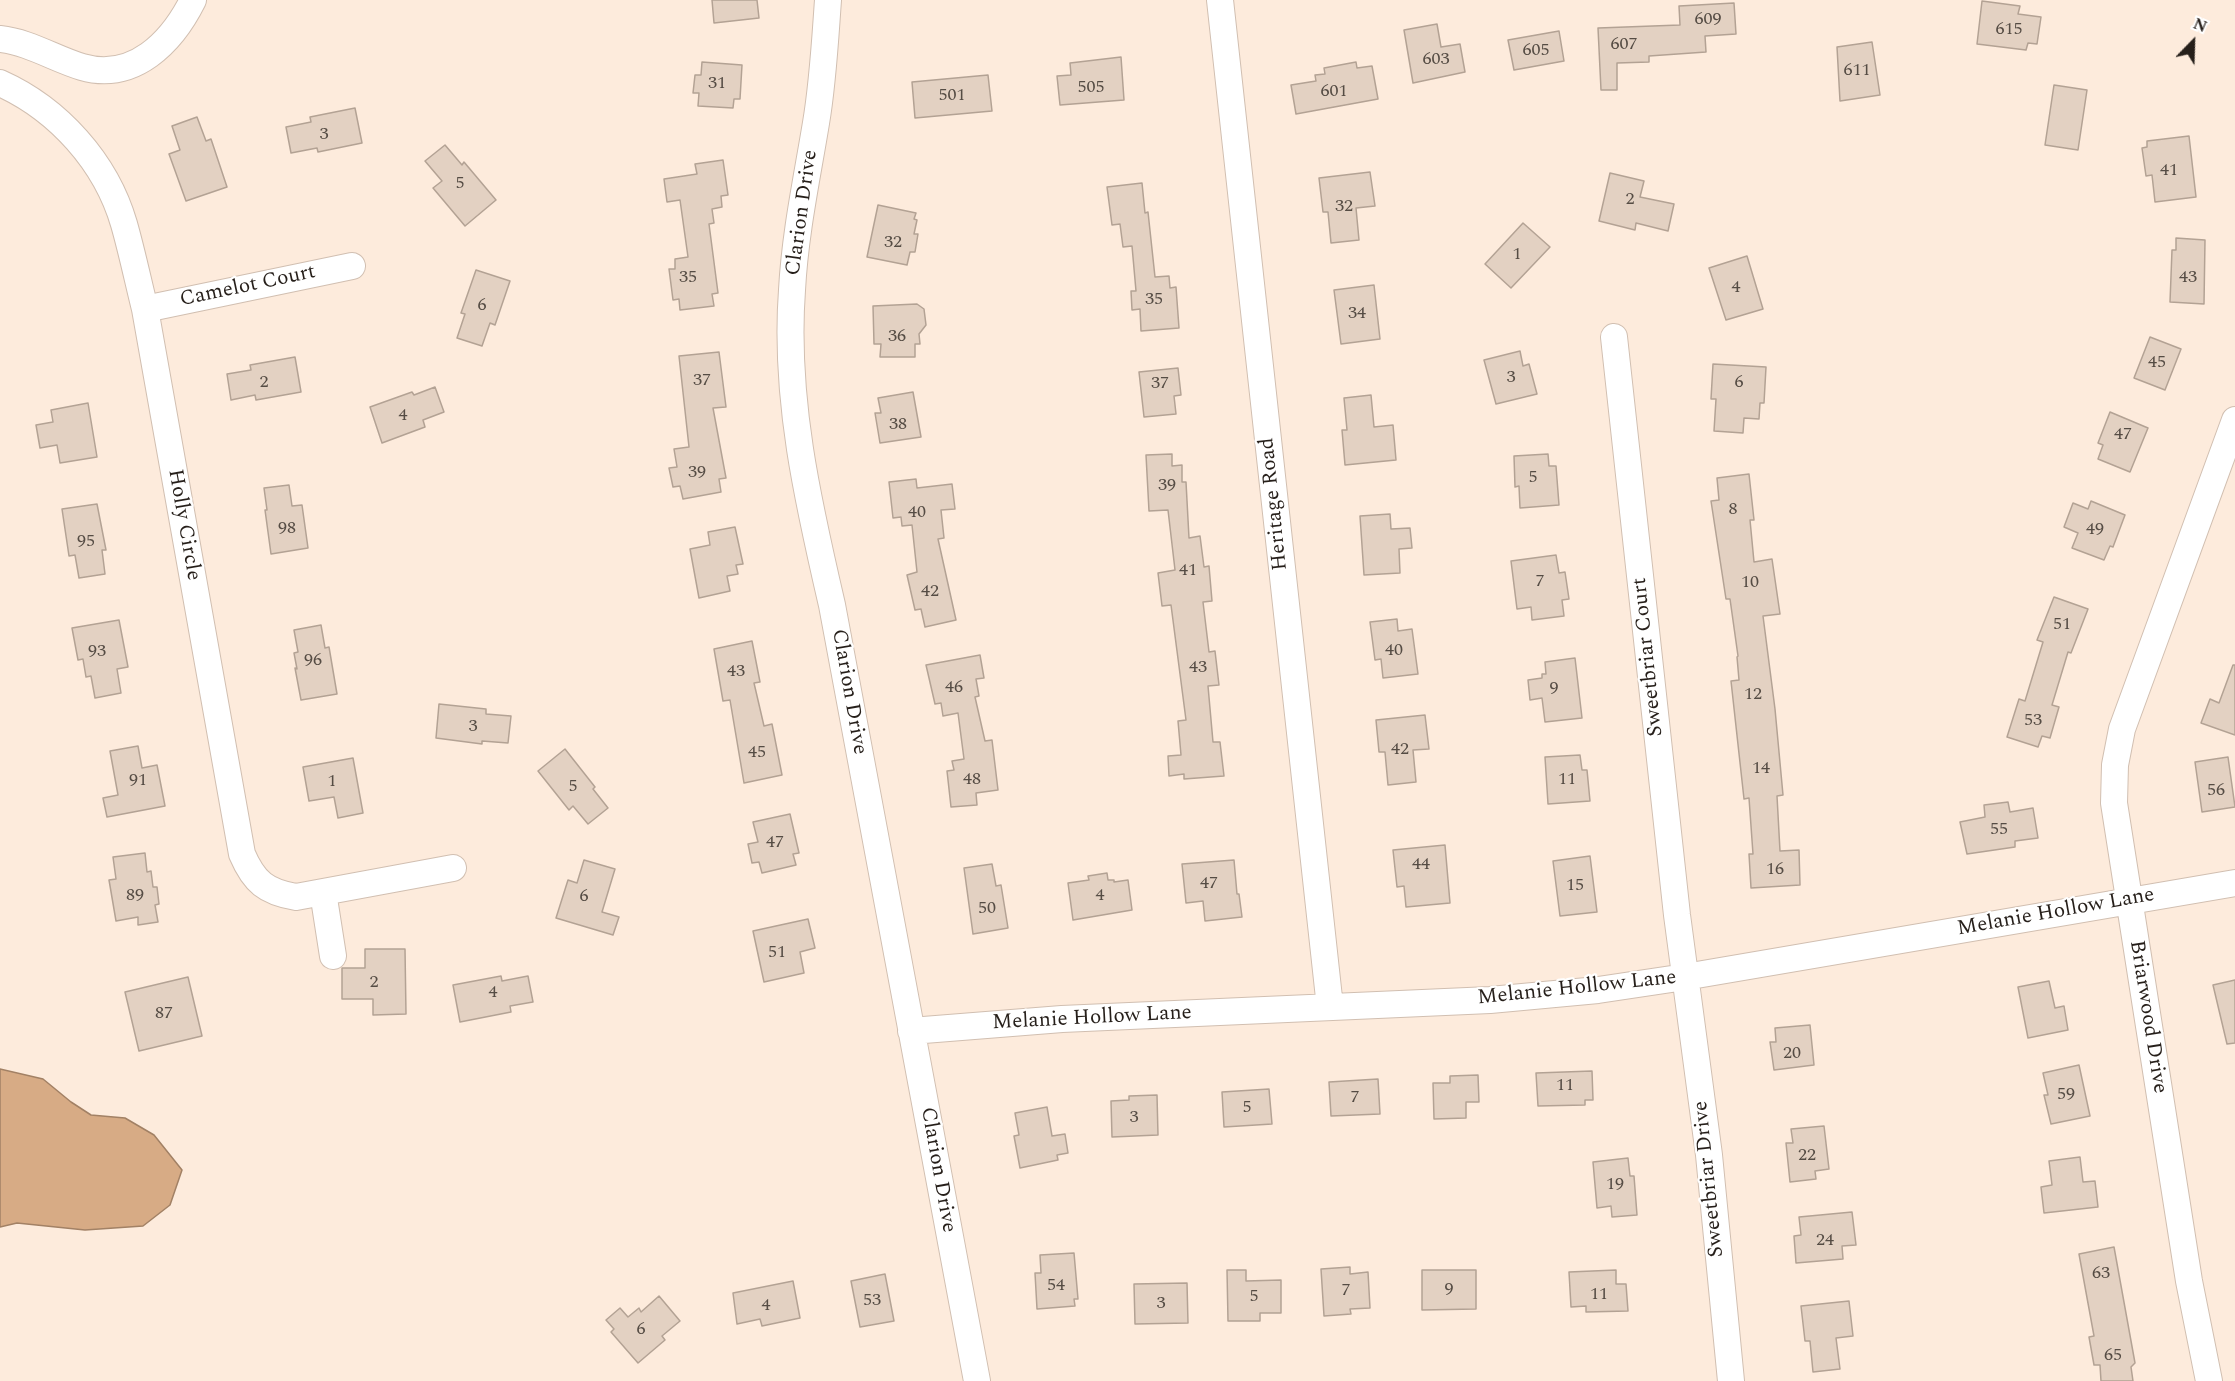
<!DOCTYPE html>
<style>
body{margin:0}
#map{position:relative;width:2235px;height:1381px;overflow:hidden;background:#fdebdc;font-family:Spectral,serif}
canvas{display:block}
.north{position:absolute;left:2163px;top:12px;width:60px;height:60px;-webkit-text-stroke:4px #fff;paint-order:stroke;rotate:23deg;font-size:16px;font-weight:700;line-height:24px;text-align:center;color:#261f1a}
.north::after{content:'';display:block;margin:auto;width:21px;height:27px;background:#261f1a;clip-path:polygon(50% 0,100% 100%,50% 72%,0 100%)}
</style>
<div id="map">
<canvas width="2235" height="1381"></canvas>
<div class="north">N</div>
</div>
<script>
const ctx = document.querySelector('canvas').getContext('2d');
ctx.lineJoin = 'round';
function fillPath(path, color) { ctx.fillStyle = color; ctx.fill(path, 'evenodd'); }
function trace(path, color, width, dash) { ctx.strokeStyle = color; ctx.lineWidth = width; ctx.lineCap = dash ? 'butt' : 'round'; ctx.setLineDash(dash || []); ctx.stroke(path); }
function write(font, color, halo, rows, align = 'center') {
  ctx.font = font + ' Spectral,serif'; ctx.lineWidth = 4.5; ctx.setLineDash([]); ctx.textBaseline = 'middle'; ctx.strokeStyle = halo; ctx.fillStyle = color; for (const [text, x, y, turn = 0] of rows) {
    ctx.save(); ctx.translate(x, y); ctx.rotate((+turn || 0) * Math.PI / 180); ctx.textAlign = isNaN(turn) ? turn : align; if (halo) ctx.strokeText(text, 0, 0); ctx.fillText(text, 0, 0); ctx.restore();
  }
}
const water = new Path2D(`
 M0,1069L43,1079L71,1102L91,1115L125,1118L154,1135L182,1170L170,1205L143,1226L85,1230L17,1223L0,1227Z`);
const building = new Path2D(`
 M712,0H757L759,18L714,23Z
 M1982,1L2020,6L2018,14L2041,17L2037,44L2028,43L2026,50L1977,44Z
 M1734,3L1736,34L1705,36L1706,52L1649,56V62L1617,63V90H1601L1598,28L1680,25L1679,6Z
 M1437,24L1441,47L1460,44L1465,72L1413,83L1404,30Z
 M1559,31L1564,61L1514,70L1508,40Z
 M1872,42L1880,95L1840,101L1837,47Z
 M1121,57L1124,100L1060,105L1057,76L1071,75L1070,63Z
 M702,62L742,65L740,99H734L733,108L698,106L699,93H693L695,75H701Z
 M1356,62L1357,68L1372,66L1378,99L1296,114L1291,85L1316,81L1315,75L1325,74L1324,68Z
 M988,75L992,111L915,118L912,82Z
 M2054,85L2087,90L2078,150L2045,145Z
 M355,108L362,143L318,152L317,148L291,153L286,127L311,122L310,117Z
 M197,117L206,141L211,139L227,187L186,201L169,154L180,150L172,126Z
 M2189,136L2196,197L2155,202L2152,175L2146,176L2142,148L2147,147V141Z
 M445,145L462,165L464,162L496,200L465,226L433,188L442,181L425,161Z
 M723,160L728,195L721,196L722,207L712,209L714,223L709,224L718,293L712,294L714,306L680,310L679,299L673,300L669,269H675V259L688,257L680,200L667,202L664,179L697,174L695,164Z
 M1370,172L1375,206L1356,208L1359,240L1331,243L1328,212H1323L1319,178Z
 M1610,173L1644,181L1640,197L1674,204L1668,231L1636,223L1635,230L1599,221Z
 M1142,183L1145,213L1148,212L1155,277L1169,276L1170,288L1176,287L1179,328L1141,331L1140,309L1132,310L1131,291H1136L1132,246L1123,247L1120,224L1112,225L1107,187Z
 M878,205L916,213L914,219L917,220L914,234H918L915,252H910L907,265L867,257Z
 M1523,223L1550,247L1511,288L1485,264Z
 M2176,238L2205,240L2204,304L2170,302L2172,250H2176Z
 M1747,256L1763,309L1726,320L1709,268Z
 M476,270L510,281L495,325L490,323L482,346L457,338L465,314L461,313Z
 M1374,285L1380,339L1341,344L1334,290Z
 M917,304L924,309L926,325L919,334L920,344H915V357H880L881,344H874L873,306Z
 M2150,337L2181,349L2165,390L2134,378Z
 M1520,351L1523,366L1529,364L1537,394L1496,404L1484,360Z
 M719,352L726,407L713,408L726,478L719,479L721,492L683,499L680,486L673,487L669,468L677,467L674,449L689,447L679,356Z
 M295,357L301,392L256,400L255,395L231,400L227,374L251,370L250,365Z
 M1713,364L1766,367L1764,403H1760L1759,419L1744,418L1743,433L1714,431L1716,399H1711Z
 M1178,368L1181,395L1174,396L1176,414L1144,417L1139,372Z
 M435,387L444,412L423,420L425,427L382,443L370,407L412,392L414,395Z
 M913,392L921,437L880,443L875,413H881L878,398Z
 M1371,395L1374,427L1393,425L1396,460L1345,465L1342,430H1347L1344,398Z
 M88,403L97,457L60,463L57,445L40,448L36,425L53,422L51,410Z
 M2110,412L2148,428L2130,472L2098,459L2103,445L2098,443Z
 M1172,454V466L1182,465V482H1186L1189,538L1200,536L1204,567L1209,566L1212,601L1203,602L1209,652L1215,651L1219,685L1208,686L1213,742H1220L1224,776L1184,779V774L1169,776L1168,756L1181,755L1178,721L1186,720L1171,605L1162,606L1158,573L1175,570L1168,510L1149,511L1146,455Z
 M1548,454L1549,466H1556L1559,505L1520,508L1519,486L1515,487L1514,456Z
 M1749,474L1754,520H1750L1754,562L1772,559L1780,614L1763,616L1775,709L1783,795L1777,796L1780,851L1799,850L1800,885L1751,888L1749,854H1753L1749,798L1744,799L1731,681L1739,680L1737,657L1738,656L1730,599H1726L1711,501L1719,500L1717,478Z
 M916,479L917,488L952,484L955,509L941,510L944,538L938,539L956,620L925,627L921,609L915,610L907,575L917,572L912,525L902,526L901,517L893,518L889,482Z
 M289,485L292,506L302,505L308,548L271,554L265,510H267L264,488Z
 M2091,501L2125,515L2113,547L2110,546L2104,560L2072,548L2078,533L2064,527L2073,503L2088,509Z
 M97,504L106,550H102L105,574L79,578L75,555L69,556L62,509Z
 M1390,514L1391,529L1410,528L1412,548L1399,549L1400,573L1364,575L1360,516Z
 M735,527L743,564L736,565L738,574L727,576L730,591L699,598L690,549L710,545L708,532Z
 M1556,555L1559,573L1565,572L1569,599L1562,600L1564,616L1532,620L1531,607L1517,609L1511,561Z
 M2054,597L2088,609L2071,653L2068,652L2052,705L2059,707L2050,738L2042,736L2038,747L2007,737L2019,699L2025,701L2043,642L2037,640Z
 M1397,619L1398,631L1412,629L1418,674L1383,678L1381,659L1375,660L1370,622Z
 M119,620L128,667L117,669L121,693L95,698L91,676L86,677L83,659L78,660L72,628Z
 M321,625L325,648L329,647L337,694L301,700L295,668L297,669L294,653L298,652L294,630Z
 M752,641L760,682L754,683L764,726L772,724L782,775L744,783L730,700L723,701L714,649Z
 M980,655L984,678L976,679L979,696L975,697L985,741L992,740L998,790L976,793L977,805L951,807L947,771L954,770L952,761L964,759L958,713L943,716L941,703L935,704L926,665Z
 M1575,658L1582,718L1545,722L1542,698L1530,700L1528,680L1542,678V674H1546L1545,662Z
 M2233,665H2235V735L2201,723L2210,699L2219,703Z
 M439,704L486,709V714L511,716L508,743L482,741V744L436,738Z
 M1425,715L1429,749L1413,750L1416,782L1388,785L1385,752H1379L1376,720Z
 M138,746L142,768L157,765L165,806L107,817L103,798L118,795L110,751Z
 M565,749L595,787L593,789L608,808L588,824L573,806L569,810L538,771Z
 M1580,755L1582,770H1587L1590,801L1548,804L1545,757Z
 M2228,757L2235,807L2202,812L2195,762Z
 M353,758L363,813L338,818L334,797L309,801L303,767Z
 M2008,802L2010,812L2033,808L2038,838L2015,841V847L1967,854L1960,822L1985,817L1984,805Z
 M790,814L799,853L793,854L796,865L762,873L759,862L752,863L748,844L758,842L753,822Z
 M1445,845L1450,903L1406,907L1404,886L1397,887L1393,850Z
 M145,853L147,872L151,871L153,887H157L159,904L155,905L158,922L138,925V917L116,921L109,880L116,879L113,857Z
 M1590,856L1597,912L1560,916L1553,861Z
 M584,860L615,869L602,912L619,917L613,935L556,918L568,880L577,883Z
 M1234,860L1237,894H1239L1242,917L1205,921L1203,901L1186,903L1182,864Z
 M992,864L996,886L1001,885L1008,928L973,934L964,868Z
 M1107,873L1108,880H1114V882L1128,880L1132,910L1073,920L1068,883L1089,880L1088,876Z
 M808,919L815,948L800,952L804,973L764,982L753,931Z
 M365,949H405L406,1014L373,1015V999H342V968H365Z
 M501,976L502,981L528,976L533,1002L510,1006L511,1012L460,1022L453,985Z
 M188,977L202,1036L139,1051L125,992Z
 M2235,980V1043L2227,1044L2213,985Z
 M2049,981L2055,1008L2064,1006L2068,1030L2028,1038L2018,987Z
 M1810,1025L1814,1065L1774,1070L1770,1042H1776L1775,1028Z
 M2079,1065L2090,1116L2051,1124L2044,1095H2048L2043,1073Z
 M1592,1071L1593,1100H1585V1105L1538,1106L1536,1073Z
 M1478,1075L1479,1102H1466V1118L1434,1119L1433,1083H1450V1076Z
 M1378,1079L1380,1114L1331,1116L1329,1082Z
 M1269,1089L1272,1124L1224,1127L1222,1092Z
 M1157,1095L1158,1135L1112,1137L1111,1101L1129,1100V1096Z
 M1047,1107L1052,1136L1065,1134L1068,1153L1057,1155L1058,1160L1020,1168L1014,1136L1019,1135L1015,1113Z
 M1824,1126L1829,1169L1815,1171L1816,1179L1790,1182L1786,1143H1793L1791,1129Z
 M2080,1157L2083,1182L2095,1181L2098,1207L2044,1213L2041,1187L2052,1185L2049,1161Z
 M1628,1158L1630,1176H1634L1637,1215L1612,1217L1611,1206L1597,1208L1593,1162Z
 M1852,1212L1856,1245L1842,1246L1843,1259L1796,1263L1794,1236L1801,1235L1799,1217Z
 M2114,1247L2135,1363L2131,1367L2133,1381H2101L2100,1365H2094L2089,1337L2094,1336L2079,1254Z
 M1074,1253L1078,1299H1074L1075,1306L1037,1309L1035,1273H1041L1040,1255Z
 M1350,1267V1274L1368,1272L1370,1308L1350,1309L1351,1314L1324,1316L1321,1269Z
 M1227,1270H1246V1281L1281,1280V1313H1260V1321H1228Z
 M1422,1270H1476V1309L1422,1310Z
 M1616,1270V1284H1626L1628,1311L1586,1312V1306L1571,1307L1569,1272Z
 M885,1274L894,1321L860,1327L851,1281Z
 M793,1281L800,1318L762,1326L760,1319L737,1324L733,1293Z
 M1187,1283L1188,1323L1135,1324L1134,1284Z
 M659,1296L680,1321L662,1336L665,1340L638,1363L611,1332L614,1329L606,1320L620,1308L628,1317L639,1308L641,1312Z
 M1849,1301L1853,1336L1836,1338L1840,1369L1813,1372L1810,1341H1805L1801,1306Z`);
const minor = new Path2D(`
 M828,0C825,41 823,82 816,123C807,178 795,233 792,290C784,397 808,502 832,605L977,1381
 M1220,0L1330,1007
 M0,39C29,42 55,59 82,67C134,82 172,42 193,0
 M0,83C58,109 106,162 124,224C132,252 138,281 145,309L242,854C254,882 266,892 296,897L453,868
 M145,309L352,266
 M1614,337L1677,915L1709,1155L1731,1381
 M323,892L333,956
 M911,1031L1062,1019L1490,1000L1598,990L1685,977L2235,883
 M2209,1381L2189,1281L2114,803L2115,765L2122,729L2235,420`);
const numberNames = [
 ["609",1708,20],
 ["615",2009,30],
 ["607",1624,45],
 ["605",1536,51],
 ["603",1436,60],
 ["611",1857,71],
 ["31",717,84],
 ["505",1091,88],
 ["601",1334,92],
 ["501",952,96],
 ["3",324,135],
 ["41",2169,171],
 ["5",460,184],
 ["2",1630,200],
 ["32",1344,207],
 ["32",893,243],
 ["1",1517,255],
 ["35",688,278],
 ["43",2188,278],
 ["4",1736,288],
 ["35",1154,300],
 ["6",482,306],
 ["34",1357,314],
 ["36",897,337],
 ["45",2157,363],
 ["3",1511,378],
 ["37",702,381],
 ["2",264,383],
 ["6",1739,383],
 ["37",1160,384],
 ["4",403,416],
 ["38",898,425],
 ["47",2123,435],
 ["39",697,473],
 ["5",1533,478],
 ["39",1167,486],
 ["8",1733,510],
 ["40",917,513],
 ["98",287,529],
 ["49",2095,530],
 ["95",86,542],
 ["41",1188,571],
 ["7",1540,582],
 ["10",1750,583],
 ["42",930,592],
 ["51",2062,625],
 ["40",1394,651],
 ["93",97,652],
 ["96",313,661],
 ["43",1198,668],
 ["43",736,672],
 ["46",954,688],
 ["9",1554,689],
 ["12",1753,695],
 ["53",2033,721],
 ["3",473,727],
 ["42",1400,750],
 ["45",757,753],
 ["14",1761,769],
 ["48",972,780],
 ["11",1567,780],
 ["91",138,781],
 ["1",332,782],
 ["5",573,787],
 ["56",2216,791],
 ["55",1999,830],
 ["47",775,843],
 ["44",1421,865],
 ["16",1775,870],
 ["47",1209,884],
 ["15",1575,886],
 ["89",135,896],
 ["4",1100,896],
 ["6",584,897],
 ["50",987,909],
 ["51",777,953],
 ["2",374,983],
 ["4",493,993],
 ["87",164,1014],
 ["20",1792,1054],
 ["11",1565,1086],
 ["59",2066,1095],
 ["7",1355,1098],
 ["5",1247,1108],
 ["3",1134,1118],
 ["22",1807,1156],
 ["19",1615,1185],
 ["24",1825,1241],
 ["63",2101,1274],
 ["54",1056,1286],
 ["9",1449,1290],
 ["7",1346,1291],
 ["11",1599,1295],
 ["5",1254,1297],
 ["53",872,1301],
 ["3",1161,1304],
 ["4",766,1306],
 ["6",641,1330],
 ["65",2113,1356]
];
const streetNames = [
 ["Clarion Drive",803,213,-82],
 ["Camelot Court",248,287,-12],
 ["Heritage Road",1275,504,-96],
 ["Holly Circle",183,525,80],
 ["Sweetbriar Court",1649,657,-96],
 ["Clarion Drive",848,692,80],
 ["Melanie Hollow Lane",2056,913,-10],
 ["Melanie Hollow Lane",1577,989,-6],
 ["Briarwood Drive",2147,1017,81],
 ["Melanie Hollow Lane",1092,1019,-3],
 ["Clarion Drive",937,1170,80],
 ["Sweetbriar Drive",1710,1179,-96]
];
fillPath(water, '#d7ab85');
trace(water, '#a28165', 1.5);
fillPath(building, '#e3d1c2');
trace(building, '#b3a294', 1.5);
trace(minor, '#d1bfb1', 28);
trace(minor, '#fff', 26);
write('18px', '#554c44', null, numberNames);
write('21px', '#261f1a', '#fff', streetNames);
</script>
